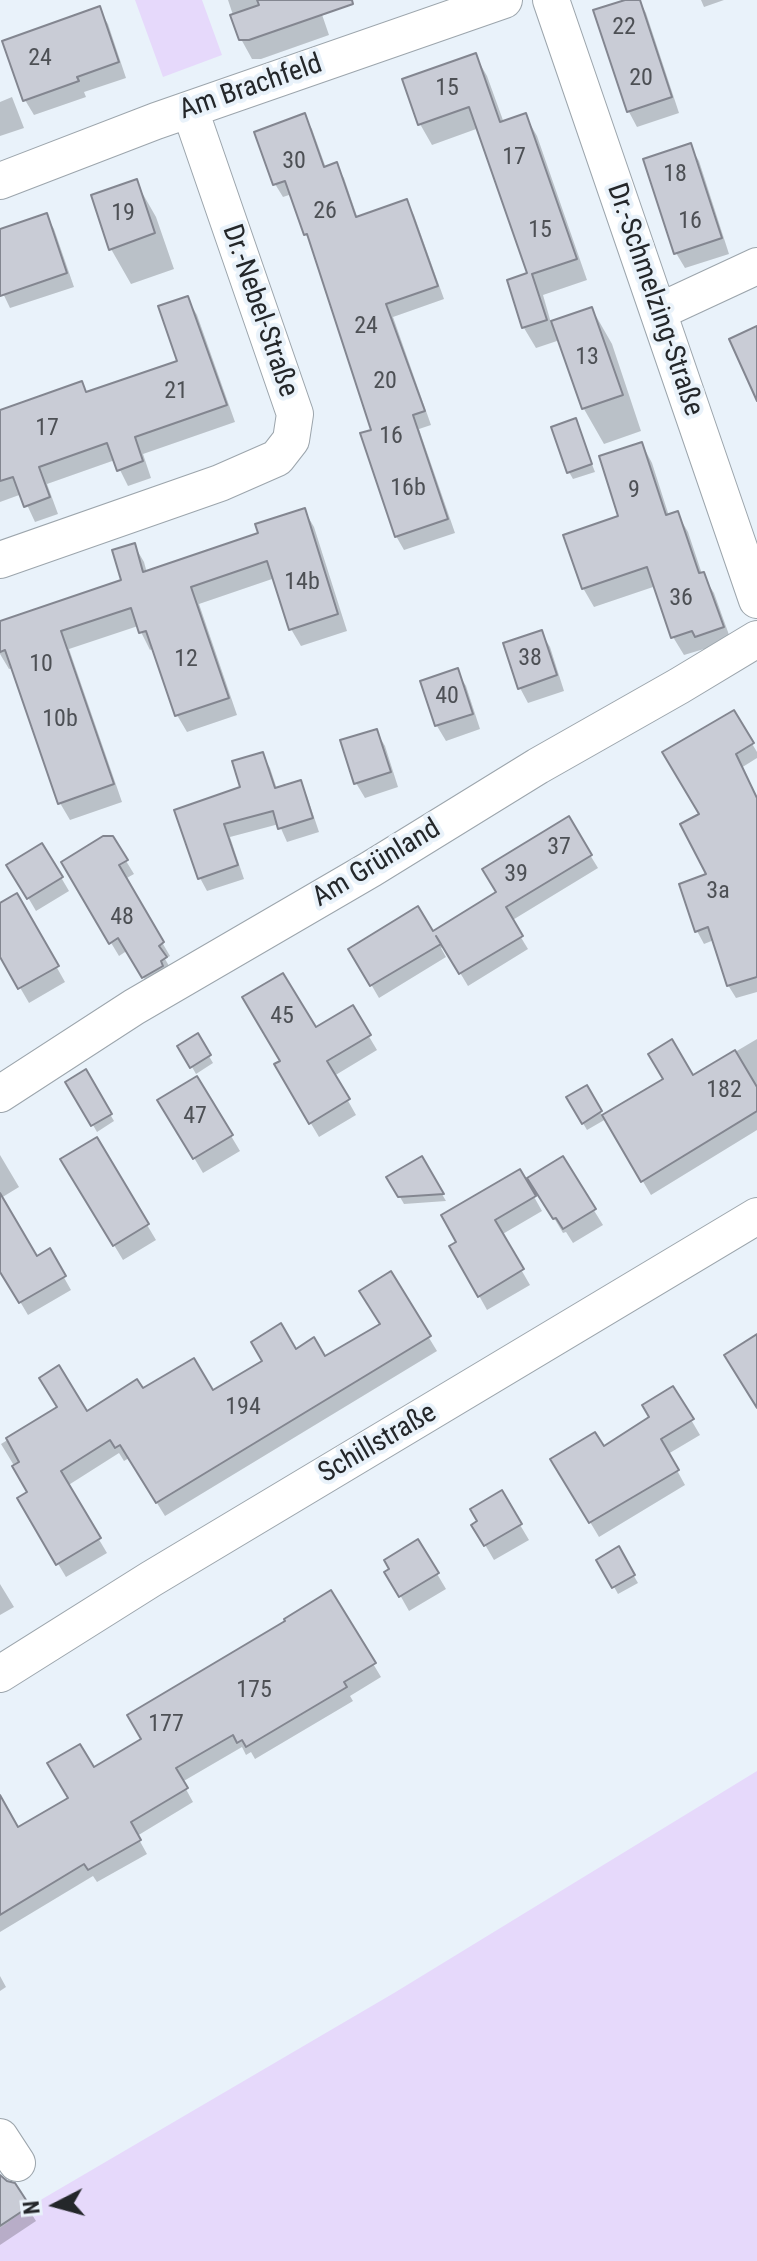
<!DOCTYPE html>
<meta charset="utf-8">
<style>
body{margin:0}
#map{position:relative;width:757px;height:2261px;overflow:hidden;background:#e9f2fa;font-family:"Roboto Condensed",sans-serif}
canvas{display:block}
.north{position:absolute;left:16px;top:2165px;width:80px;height:80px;-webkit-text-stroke:6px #e9f2fa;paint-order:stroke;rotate:264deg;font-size:22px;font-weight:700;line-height:32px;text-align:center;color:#24272a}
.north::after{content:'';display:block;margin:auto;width:28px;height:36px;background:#24272a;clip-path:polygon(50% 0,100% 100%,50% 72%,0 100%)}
</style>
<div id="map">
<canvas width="757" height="2261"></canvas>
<div class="north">N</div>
</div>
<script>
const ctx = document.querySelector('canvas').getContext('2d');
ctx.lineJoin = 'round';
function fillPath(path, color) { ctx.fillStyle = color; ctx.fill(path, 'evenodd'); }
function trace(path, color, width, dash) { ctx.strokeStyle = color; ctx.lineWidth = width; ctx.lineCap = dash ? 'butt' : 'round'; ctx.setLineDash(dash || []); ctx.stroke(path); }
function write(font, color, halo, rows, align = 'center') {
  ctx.font = font + ' "Roboto Condensed",sans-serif'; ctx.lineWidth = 8; ctx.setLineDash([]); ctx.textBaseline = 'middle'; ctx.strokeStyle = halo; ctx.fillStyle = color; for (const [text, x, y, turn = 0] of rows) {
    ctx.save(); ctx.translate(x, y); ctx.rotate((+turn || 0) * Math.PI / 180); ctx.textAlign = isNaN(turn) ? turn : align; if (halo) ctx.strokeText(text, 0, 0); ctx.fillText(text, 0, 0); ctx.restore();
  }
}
const green = new Path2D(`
 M135,0H202L222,55L163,77Z
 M757,1771V2261H0V2228L32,2205L394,1993Z`);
const shadow = new Path2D(`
 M228,0H317L329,35L261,59H252L241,39Z
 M631,0H639L646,13L679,113L637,127L629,112L596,12Z
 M701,0H724L704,7Z
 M99,9L108,24L126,78L84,92L86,97L34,115L25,100Z
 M475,55L487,76L504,123L525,115L537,136L587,280L543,295L551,323L592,309L612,344L641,431L604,444L584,409L560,340L536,348L524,328L510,281L529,274L479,128L432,145L420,124L404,80Z
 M12,97L24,128L0,136V102Z
 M304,116L312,129L326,168L336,165L344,178L358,219L407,202L414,215L444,299L393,317L431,425L419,429L455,533L404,550L396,536L374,431L312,245L306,234L292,194L283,197L275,184Z
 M690,146L699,161L729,254L685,268L676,253Z
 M136,182L156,217L174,269L131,284L111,249Z
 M46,215L54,229L74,287L10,308L0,287V231Z
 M187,298L197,315L235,422L143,454L151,478L128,486L115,460L47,484L58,514L35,522L22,494L0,502V412L87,394L180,362Z
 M575,421L595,472L573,479L569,472Z
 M642,444L652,463L669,516L677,513L688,532L702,574L714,593L733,646L707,655L704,649L684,655L673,637L656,586L594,607L583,588L620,517Z
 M304,510L314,527L347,631L301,646L291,629L275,578L199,604L237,715L187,732L177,715L154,648L150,650L138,626L69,649L122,802L70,820L60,803L13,668L9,669L0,654V623L124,581L134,545L144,562L147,573L261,534Z
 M541,632L550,647L564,691L528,703L520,688Z
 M457,671L466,686L480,729L446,741L437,726L423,682Z
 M733,712L757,752V758L741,768L757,800V992L736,998L728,985L714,940L704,944L697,931L709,876L701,815Z
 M376,731L385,746L398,787L365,798L356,783Z
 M262,754L270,768L277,789L300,782L307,796L319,832L287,842L279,824L230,837L244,879L207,891L200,878L176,811L243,788Z
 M568,819L598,868L511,921L528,949L468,986L444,946L441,948L446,957L379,998L351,950L432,934L498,893Z
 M112,838L134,874L125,879L170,956L165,959L172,971L151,990L128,950L119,956L63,863Z
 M42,845L69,891L36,911L9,865Z
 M16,895L65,982L29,1003L0,953V905Z
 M352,1008L377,1050L334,1076L356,1115L319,1137L276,1065L315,1030Z
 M197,1036L213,1063L196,1074L180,1046Z
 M757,1039V1130L651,1195L606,1119L587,1130L568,1098L586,1087L603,1117L693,1077Z
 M85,1072L114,1121L97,1132L68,1082Z
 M197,1079L240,1151L203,1173L160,1100Z
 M96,1139L156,1240L123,1260L63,1160Z
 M0,1155L19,1187L1,1198L36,1258L49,1251L71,1290L28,1315L0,1268Z
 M421,1158L446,1201L404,1204L393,1185Z
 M562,1159L603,1225L573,1243L566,1232L563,1233L530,1178Z
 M520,1172L542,1211L501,1235L530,1285L487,1310L452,1247Z
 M390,1274L437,1351L165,1516L129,1458L124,1461L119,1453L67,1486L107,1553L66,1577L19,1499L30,1492L1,1444L59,1408L86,1414L142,1391L212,1393L296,1352L324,1358L382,1325Z
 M673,1389L700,1435L668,1454L685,1485L599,1537L553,1460L603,1449L652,1418Z
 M501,1493L529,1540L494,1560L474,1526L480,1522Z
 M418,1542L446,1589L409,1611L387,1572Z
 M618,1549L638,1583L618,1594L599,1560Z
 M0,1584L14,1607L0,1615Z
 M330,1592L381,1677L350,1696L353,1701L255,1759L251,1752L246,1755L242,1747L182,1782L193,1802L137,1836L147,1854L97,1882L93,1876L0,1932V1799L18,1830L70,1799L93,1770L144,1740L287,1622Z
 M0,1976L6,1987L0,1991Z
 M0,2178L14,2186L36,2221L0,2245Z`);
const building = new Path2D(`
 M257,0H352L353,4L249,40H239L230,15L259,5Z
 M625,0H640L672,97L627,112L593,10Z
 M100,6L119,62L77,77L79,81L23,101L2,41Z
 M476,53L500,122L526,113L577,259L532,274L547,320L522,328L507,280L527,273L469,107L418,125L402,79Z
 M305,113L324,167L337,162L356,217L407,199L438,286L386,304L425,411L413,415L448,519L395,537L360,433L371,430L307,234L304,235L285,181L273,185L254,132Z
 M691,143L722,238L674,254L643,159Z
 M137,179L155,233L109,250L91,195Z
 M47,213L67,273L0,296V229Z
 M188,296L227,405L135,437L143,461L117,471L107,443L39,467L50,497L24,507L13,477L0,481V410L82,381L86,392L177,361L158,306Z
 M592,307L623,395L582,409L551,321Z
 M757,326V401L729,339Z
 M576,418L592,464L567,473L551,427Z
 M642,442L666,515L678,511L699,573L704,572L724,627L695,637L692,631L671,638L647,567L582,589L563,535L618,516L599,456Z
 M305,508L338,614L289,630L267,561L191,587L229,698L175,716L146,631L139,633L131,608L61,631L114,784L58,804L5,650L0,652V621L121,580L112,550L135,543L143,572L258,533L255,524Z
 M542,630L557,675L518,689L503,643Z
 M458,668L473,714L435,726L420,681Z
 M734,710L754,743L736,754L757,798V977L727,986L708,927L695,932L679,884L706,874L680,824L699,814L662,752Z
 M377,729L391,772L354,784L340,740Z
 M263,752L275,788L301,780L313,818L278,829L273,811L224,824L238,865L198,879L174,810L240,787L232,761Z
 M569,816L592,855L506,907L523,936L459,974L436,936L441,944L370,986L348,949L418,906L433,931L496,892L482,869Z
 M103,836H113L128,860L119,865L164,942L159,946L167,957L161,961L163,966L142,978L118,938L109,944L61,862Z
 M42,843L63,877L27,899L6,865Z
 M17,893L59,966L18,989L0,957V903Z
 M283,973L316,1027L353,1005L371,1035L327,1061L350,1099L309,1124L274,1064L280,1061L242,997Z
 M198,1033L211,1055L190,1068L177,1046Z
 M672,1039L693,1075L735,1050L757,1087V1111L641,1182L602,1115L663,1079L648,1054Z
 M86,1069L112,1114L91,1126L65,1082Z
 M197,1076L233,1135L193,1159L157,1100Z
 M587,1085L602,1111L582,1124L566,1097Z
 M97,1137L149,1224L113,1246L60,1159Z
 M422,1156L444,1194L398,1197L386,1177Z
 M563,1156L596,1209L563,1229L556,1218L553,1219L527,1178Z
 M520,1169L536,1196L495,1220L524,1269L478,1297L449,1246L456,1242L441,1215Z
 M0,1193L37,1256L50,1248L66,1276L19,1303L0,1272Z
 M391,1271L431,1336L156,1503L120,1445L115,1448L110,1440L61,1471L101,1538L56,1565L17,1498L27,1492L12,1466L19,1462L6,1438L57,1407L39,1378L59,1365L87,1411L137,1379L143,1388L194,1358L213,1390L262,1361L251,1342L281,1323L296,1349L314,1337L325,1356L380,1324L359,1291Z
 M757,1334V1408L724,1355Z
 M673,1386L694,1419L661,1439L679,1470L589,1523L550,1459L595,1432L604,1446L649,1417L642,1405Z
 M502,1490L522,1524L484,1546L471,1525L477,1521L470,1509Z
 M418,1539L439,1573L399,1597L384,1572L389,1569L384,1560Z
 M619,1546L635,1575L612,1588L596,1560Z
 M331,1590L376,1663L344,1682L347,1687L246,1747L242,1740L237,1743L233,1735L176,1768L188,1788L131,1822L141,1840L88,1870L84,1864L0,1915V1795L18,1827L68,1798L47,1763L80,1744L94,1767L141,1739L127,1715L285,1621L284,1619Z
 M0,2175L7,2181L15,2183L30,2206L0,2226Z`);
const street = new Path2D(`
 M551,0L757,600
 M0,181L156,121L504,0
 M658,312L757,266
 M0,560L220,483L277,458L291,440L295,414L190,110
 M0,1094L134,1007L371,869L538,766L679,686L757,639
 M0,1674L151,1579L757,1216
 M0,2137L17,2163`);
const numberNames = [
 ["22",624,28],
 ["24",40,59],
 ["20",641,79],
 ["15",447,89],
 ["17",514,158],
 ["30",294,162],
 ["18",675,175],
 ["26",325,212],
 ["19",123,214],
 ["16",690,222],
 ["15",540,231],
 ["24",366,327],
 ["13",587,358],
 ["20",385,382],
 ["21",176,392],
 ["17",47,429],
 ["16",391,437],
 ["16b",408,489],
 ["9",634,491],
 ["14b",302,583],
 ["36",681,599],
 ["38",530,659],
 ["12",186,660],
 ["10",41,665],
 ["40",447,697],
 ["10b",60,720],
 ["37",559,848],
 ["39",516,875],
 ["3a",718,892],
 ["48",122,918],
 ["45",282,1017],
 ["182",724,1091],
 ["47",195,1117],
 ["194",243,1408],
 ["175",254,1691],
 ["177",166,1725]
];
const streetNames = [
 ["Am Brachfeld",251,88,-19],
 ["Dr.-Schmelzing-Straße",654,300,71],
 ["Dr.-Nebel-Straße",259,311,71],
 ["Am Grünland",377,864,-31],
 ["Schillstraße",378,1444,-30]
];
fillPath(green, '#e6d9fb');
fillPath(shadow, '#0003');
fillPath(building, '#c9ccd6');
trace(building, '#838690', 2);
trace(street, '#9ca5ac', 38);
trace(street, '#fff', 36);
write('24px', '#4d5055', null, numberNames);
write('28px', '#24272a', '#e9f2fa', streetNames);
</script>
